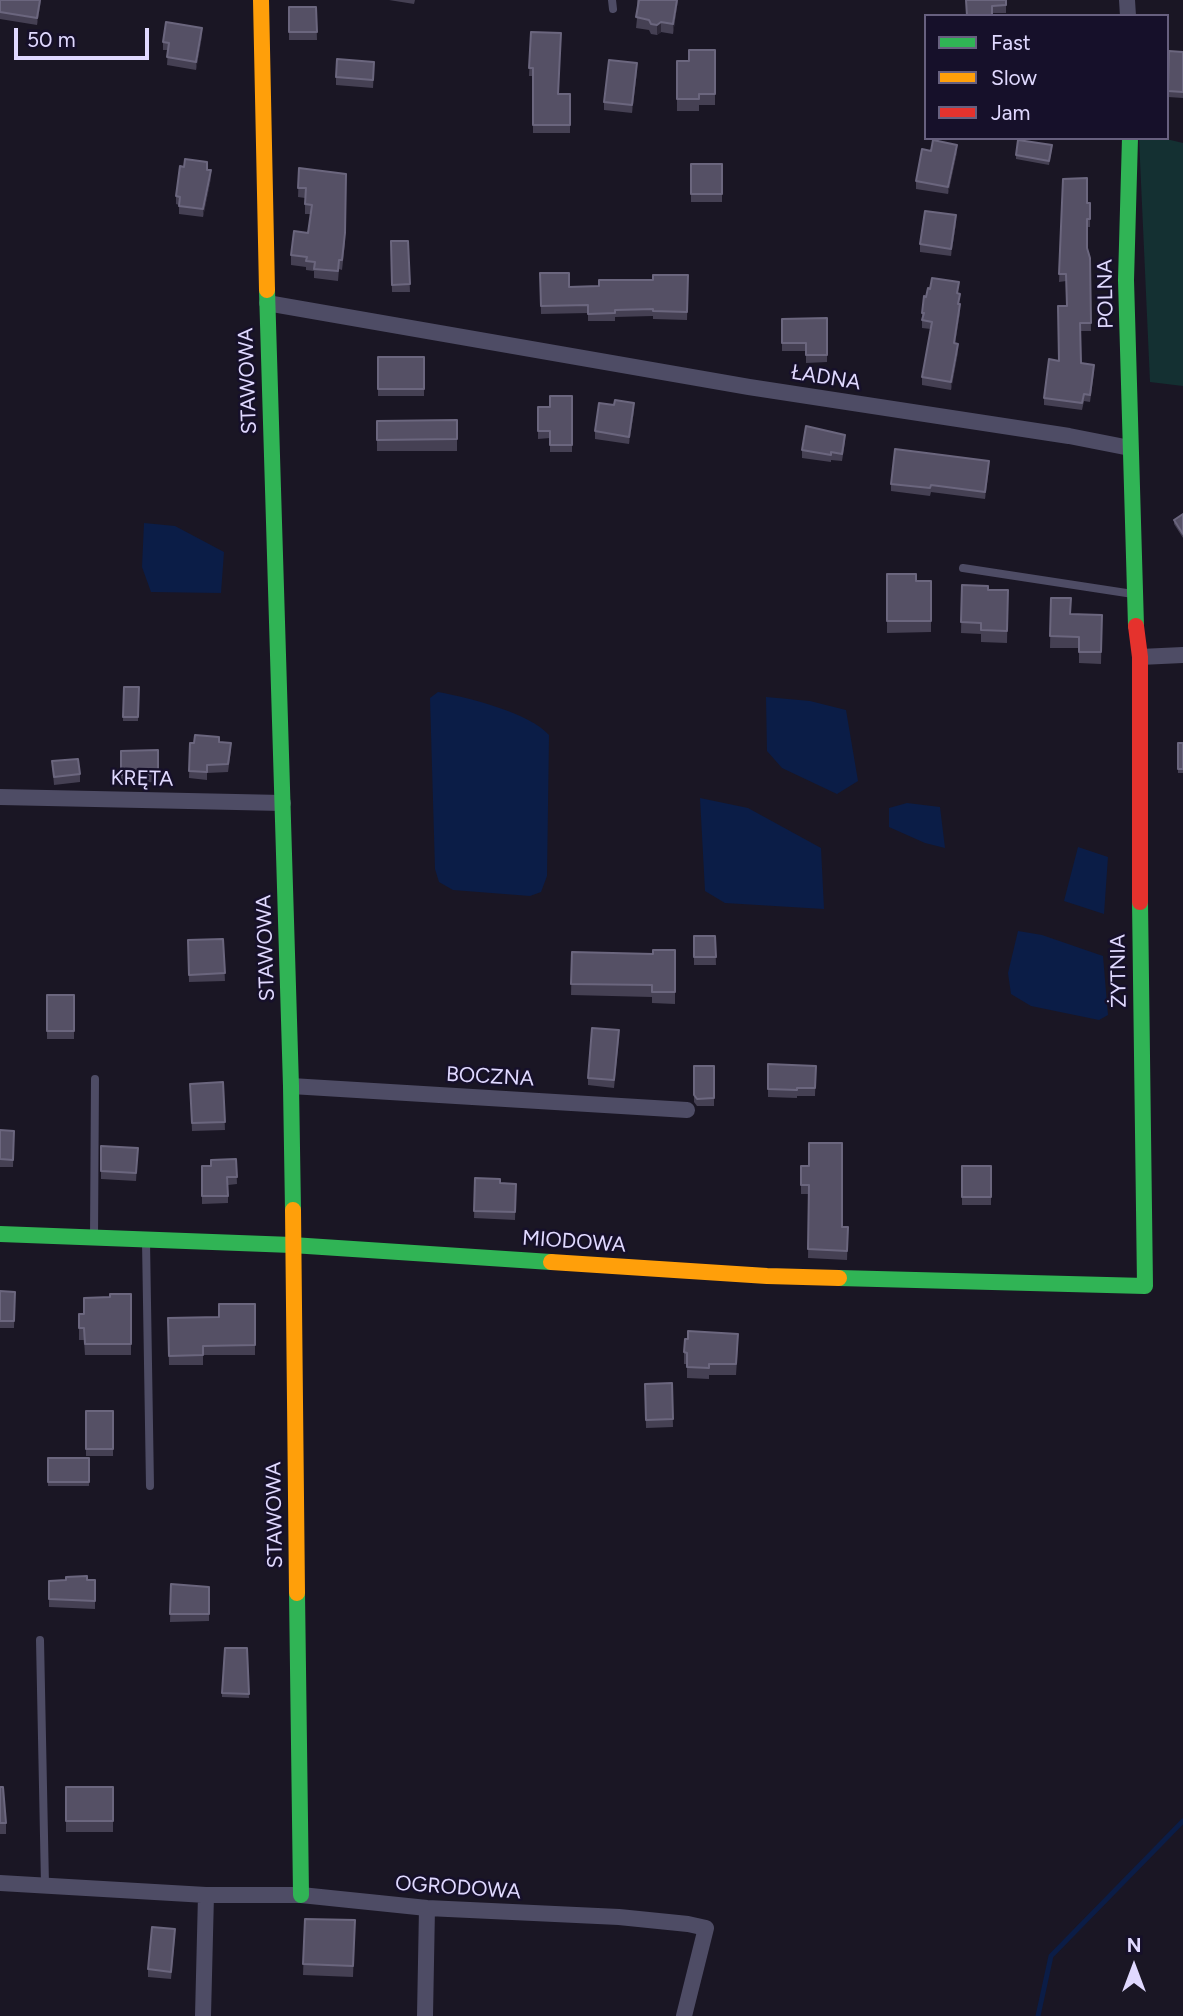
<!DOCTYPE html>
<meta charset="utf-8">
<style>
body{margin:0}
#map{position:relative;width:1183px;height:2016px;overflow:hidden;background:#1a1624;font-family:Figtree,sans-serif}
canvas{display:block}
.legend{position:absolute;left:924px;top:14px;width:245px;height:126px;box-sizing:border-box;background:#16102a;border:2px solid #67607f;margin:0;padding:9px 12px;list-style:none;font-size:21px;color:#e0d9ff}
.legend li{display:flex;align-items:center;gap:14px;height:35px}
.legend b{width:35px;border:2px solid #67607f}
.north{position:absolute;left:1099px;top:1932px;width:70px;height:70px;-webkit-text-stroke:5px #16102a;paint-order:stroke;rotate:0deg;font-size:19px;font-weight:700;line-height:28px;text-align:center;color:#e0d9ff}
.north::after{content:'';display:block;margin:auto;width:24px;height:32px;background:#e0d9ff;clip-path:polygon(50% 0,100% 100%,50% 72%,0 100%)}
.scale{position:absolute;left:14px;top:28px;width:135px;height:32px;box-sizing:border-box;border:4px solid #e0d9ff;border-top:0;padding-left:9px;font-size:21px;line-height:24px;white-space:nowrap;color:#e0d9ff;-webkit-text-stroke:5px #16102a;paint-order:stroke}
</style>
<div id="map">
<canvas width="1183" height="2016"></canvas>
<ul class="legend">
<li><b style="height:9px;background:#30b455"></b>Fast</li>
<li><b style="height:9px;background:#ff9f0a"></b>Slow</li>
<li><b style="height:9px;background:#e5322d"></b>Jam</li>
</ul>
<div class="north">N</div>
<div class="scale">50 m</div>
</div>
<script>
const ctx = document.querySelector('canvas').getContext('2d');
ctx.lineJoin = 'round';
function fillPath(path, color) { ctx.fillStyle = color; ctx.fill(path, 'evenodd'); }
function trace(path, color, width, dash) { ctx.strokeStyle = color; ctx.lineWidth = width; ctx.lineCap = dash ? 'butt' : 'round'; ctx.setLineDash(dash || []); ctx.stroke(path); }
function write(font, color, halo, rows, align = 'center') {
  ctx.font = font + ' Figtree,sans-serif'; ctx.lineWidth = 5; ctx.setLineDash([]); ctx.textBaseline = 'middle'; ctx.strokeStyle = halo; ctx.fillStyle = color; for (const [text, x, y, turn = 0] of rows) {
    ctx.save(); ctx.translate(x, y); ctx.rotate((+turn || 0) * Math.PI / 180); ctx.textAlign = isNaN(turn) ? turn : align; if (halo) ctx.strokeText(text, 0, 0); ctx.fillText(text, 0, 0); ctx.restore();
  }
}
const green = new Path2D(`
 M1139,138H1162L1183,143V386L1150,382Z`);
const water = new Path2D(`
 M144,523L175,526L224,552L221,593L151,592L142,567Z
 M438,692C467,697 530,713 549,735L547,876L541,892L530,896L453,890L439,882L435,869L430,698Z
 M766,697L810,701L846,710L858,781L837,794L782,768L767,751Z
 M700,798L748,808L821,848L824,909L725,903L705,891Z
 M907,803L940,807L945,848L925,843L889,827V808Z
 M1078,847L1108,857L1104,914L1064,901Z
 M1018,931L1042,935L1103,956L1108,1015L1099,1020L1031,1006L1011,994L1008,973Z`);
const stream = new Path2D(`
 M1038,2016L1051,1956L1183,1821`);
const lane = new Path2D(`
 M612,0L613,9
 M963,568L1133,594
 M94,1237L95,1079
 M146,1241L150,1486
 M40,1640L45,1885`);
const street = new Path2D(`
 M1127,0L1128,16
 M267,303L749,387L1069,436L1130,448
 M1140,657L1183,655
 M0,797L283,803
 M291,1086L687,1110
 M0,1883L206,1895H301L427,1908L619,1917L688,1924L706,1928L684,2016
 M203,2016L206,1895
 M425,2016L427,1908`);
const fast = new Path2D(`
 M1130,138L1126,280L1136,626
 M267,290L291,1086L293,1210
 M0,1234L292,1245L551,1262
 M839,1278L1145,1286L1140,902
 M297,1593L301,1895`);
const slow = new Path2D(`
 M261,0L267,290
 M293,1210L297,1593
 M551,1262L767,1276L839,1278`);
const jam = new Path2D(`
 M1136,626L1140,657V902`);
const wall = new Path2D(`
 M0,0H41L37,25L0,19Z
 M389,0H415L414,4Z
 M637,0H678L673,34L661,32L657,35L651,34L649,30L636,28L638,9H637Z
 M966,0H1006V13H992Z
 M289,7H316L317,40H289Z
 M531,32L559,94H570V133H533V76H529Z
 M202,36L196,70L167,65L168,50H163V42Z
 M715,50V105H699V111H677V61H689Z
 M1169,51L1183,52V98L1168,97Z
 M374,69L373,88L336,85V77Z
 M637,71L632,113L604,110V102Z
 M1052,149L1049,165L1016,159V155Z
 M931,151L957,152L948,194L916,189V181Z
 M691,164H722V202H691Z
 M299,168L345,243L342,270L339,269L338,281L314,278V271L306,270V267L291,265V255L308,233L311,214H305V198L298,197Z
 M207,170L211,178L203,217L179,214V205L176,204V196Z
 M1063,179L1087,203H1090V227H1087V248L1090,258L1091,331H1080L1081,363L1094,372L1090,402L1084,401L1082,410L1044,405V398L1059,361L1067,306L1066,281L1059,282Z
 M956,223L951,256L920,252V244Z
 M391,241H408L410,292H392Z
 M540,273L569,287L599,286L688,275L687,320L653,319V316L615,317V321H588V313L541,314Z
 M958,293L960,312L955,343L958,352L951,390L922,385V377L931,329L922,328V313Z
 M827,318V362L806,363V351H782V319Z
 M378,357H424V396H378Z
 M572,396V452H550V438L538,439V407H550Z
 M634,411L629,444L595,439V431Z
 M457,420V451H377V421Z
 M845,442L842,461L831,460V462L802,458V450Z
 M989,468L985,499L931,492L930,496L891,491V484Z
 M1183,514V538L1174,524V520Z
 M887,574L916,581H931V632L887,633Z
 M962,585L988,590H1008L1007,643L981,642V634L961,633Z
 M1051,598L1071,614L1102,615L1101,664L1079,663V648H1050Z
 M124,687H139L138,721H123Z
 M219,742L231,750L228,772L207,773V780L189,778L190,743Z
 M1178,743H1183V773H1178Z
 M158,750V782L121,783V751Z
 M52,761L80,774V782L54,785Z
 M694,936H715L716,965H694Z
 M223,939L225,981L189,982L188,940Z
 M675,950V1004L652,1003V997L571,995L572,952L653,954Z
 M47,995H74V1039H47Z
 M619,1038L614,1088L588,1085V1078Z
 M768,1064L816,1066L815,1096H797V1098L768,1097Z
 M694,1066H714V1106H697L694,1102Z
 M223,1082L225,1130L192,1131L190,1084Z
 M0,1130L14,1131L13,1167H0Z
 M101,1146L138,1148L136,1181L101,1179Z
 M236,1159L237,1184L228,1185V1203L202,1204V1166H211Z
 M801,1166L842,1227H848L847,1260L808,1258L809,1194H801Z
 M962,1166H991V1205H962Z
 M475,1178L500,1183L516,1184L515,1220L474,1218Z
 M0,1291L15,1292L14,1328H0Z
 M131,1294V1355H85L84,1340H79V1314H84L110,1297Z
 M255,1304V1355H203V1365H169L168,1318L219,1317Z
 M738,1345L736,1375H709V1379L687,1378V1364H684V1352Z
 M672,1383L673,1427L646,1428L645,1384Z
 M86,1411H113V1456H86Z
 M48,1458H89V1486H48Z
 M95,1580V1609L49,1607V1581Z
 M171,1584L209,1587V1621L170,1622Z
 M247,1648L249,1698L222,1697V1693Z
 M0,1787L6,1823V1834H0Z
 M66,1787H113V1832H66Z
 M305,1919L355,1920L353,1977L303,1975Z
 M175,1937L171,1979L148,1977V1969Z`);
const shadedWall = new Path2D(`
 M40,0H41L37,25V18Z
 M677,0H678L673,34V24Z
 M661,22V32L657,35V25Z
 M202,28V36L196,70V62Z
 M637,63V71L632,113V105Z
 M957,145V152L948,194V187Z
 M211,170V178L203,217V209Z
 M956,215V223L951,256V249Z
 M960,304V312L954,351V343Z
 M958,344V352L951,390V382Z
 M634,403V411L629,444V437Z
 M989,461V468L985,499V492Z`);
const building = new Path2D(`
 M0,0H40L37,18L0,12Z
 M639,0H677L673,24L661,22L657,25L651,24L649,20L636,17Z
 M966,0H1006V5L992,6V16H967Z
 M289,7H316L317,32H289Z
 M166,22L202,28L196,62L167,57L169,43L163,42Z
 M531,32L561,33L558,94H570V125H533V68H529Z
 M689,50H715V94H699V99H677V61H689Z
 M1169,51L1183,52V92L1168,91Z
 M337,59L374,62L373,80L336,77Z
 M609,60L637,63L632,105L604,102Z
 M933,140L957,145L948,187L916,181L922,149L931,151Z
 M1018,140L1052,145L1049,161L1016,155Z
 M185,159L207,162V170H211L203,209L179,206L180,197L176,196L180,166L184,167Z
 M691,164H722V194H691Z
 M299,168L346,174L345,233L342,260H339L338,271L314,269L315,262L306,261L307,257L291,255L294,231L308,233L312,205L305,204L306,188H298Z
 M1087,178V203H1090V219H1087V248L1090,258L1091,323H1080L1081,363L1094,365L1090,395L1084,394L1082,403L1044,398L1049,359L1059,361L1058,306H1067L1066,274H1059L1063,179Z
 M925,211L956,215L951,249L920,244Z
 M391,241H408L410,284L392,285Z
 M540,273H569V287L599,286V280H653V275H688L687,312L653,311V309L615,310V313L588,314V305L541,306Z
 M932,278L959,282L957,293L960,294L958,304H960L954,343L958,344L951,382L922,377L932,322L922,320L924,313H922L924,296L926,297L928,288L930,289Z
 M827,318V355H806V343H782V319Z
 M378,357H424V389H378Z
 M550,396H572V445H550V431H538V407H550Z
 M615,400L634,403L629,437L595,431L599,403L614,405Z
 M457,420V439L377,440V421Z
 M806,426L845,435L842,454L831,452V455L802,450Z
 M895,449L989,461L985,492L931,485L930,488L891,484Z
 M1183,514V534L1174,520Z
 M887,574H916V581H931V621H887Z
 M962,585L988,586V590H1008L1007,631L981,630V623L961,622Z
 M1051,598H1071L1070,614L1102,615L1101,652H1079V637L1050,636Z
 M124,687H139L138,717H123Z
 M195,735L219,737V742L231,743L228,764L207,765V772L189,771L190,743H194Z
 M1178,743H1183V769H1178Z
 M158,750V774L121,775V751Z
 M78,759L80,774L54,777L52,761Z
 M694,936H715L716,957H694Z
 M223,939L225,973L189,975L188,940Z
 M653,950H675V992H652V985L571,984L572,952L653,954Z
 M47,995H74V1031H47Z
 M592,1028L619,1030L614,1080L588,1078Z
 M768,1064L816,1066L815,1088H797V1090L768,1089Z
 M694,1066H714V1098L697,1099L694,1095Z
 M223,1082L225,1122L192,1123L190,1084Z
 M0,1130L14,1131L13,1160L0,1159Z
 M809,1143H842V1227H848L847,1251L808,1249L809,1185H801V1166H809Z
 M101,1146L138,1148L136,1173L101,1171Z
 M236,1159L237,1177H227L228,1196H202V1166H211V1160Z
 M962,1166H991V1197H962Z
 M475,1178L500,1179V1183L516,1184L515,1212L474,1211Z
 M0,1291L15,1292L14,1321H0Z
 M110,1294H131V1344H85L84,1328H79V1314H84V1298L110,1297Z
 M219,1304H255V1345L203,1346V1355L169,1356L168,1318L219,1317Z
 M688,1331L738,1334L736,1364H709V1368L687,1367V1353L684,1352L685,1339H688Z
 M672,1383L673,1419L646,1420L645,1384Z
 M86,1411H113V1449H86Z
 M48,1458H89V1482H48Z
 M87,1576V1580H95V1601L49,1599V1581L66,1580V1577Z
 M171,1584L209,1587V1614H170Z
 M225,1648H247L249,1694L222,1693Z
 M0,1787H3L6,1823H0Z
 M66,1787H113V1821H66Z
 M305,1919L355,1920L353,1966L303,1964Z
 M152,1927L175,1929L171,1972L148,1969Z`);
const streetNames = [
 ["POLNA",1106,294,-91],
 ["ŁADNA",826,378,9],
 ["STAWOWA",248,381,-92],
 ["KRĘTA",142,779,1],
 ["STAWOWA",266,948,-92],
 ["ŻYTNIA",1119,971,-91],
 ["BOCZNA",490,1077,3],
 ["MIODOWA",574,1242,4],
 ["STAWOWA",275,1515,-91],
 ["OGRODOWA",458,1888,4]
];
fillPath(green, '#143032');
fillPath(water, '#0b1d47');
trace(stream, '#0b1d47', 5);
trace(lane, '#4e4c65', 8);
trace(street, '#4e4c65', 16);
trace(fast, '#30b455', 16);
trace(slow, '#ff9f0a', 16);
trace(jam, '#e5322d', 16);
fillPath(wall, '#454053');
fillPath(shadedWall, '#2d2838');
fillPath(building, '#555065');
trace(building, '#6b667e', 2);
write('21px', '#e0d9ff', '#16102a', streetNames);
</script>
